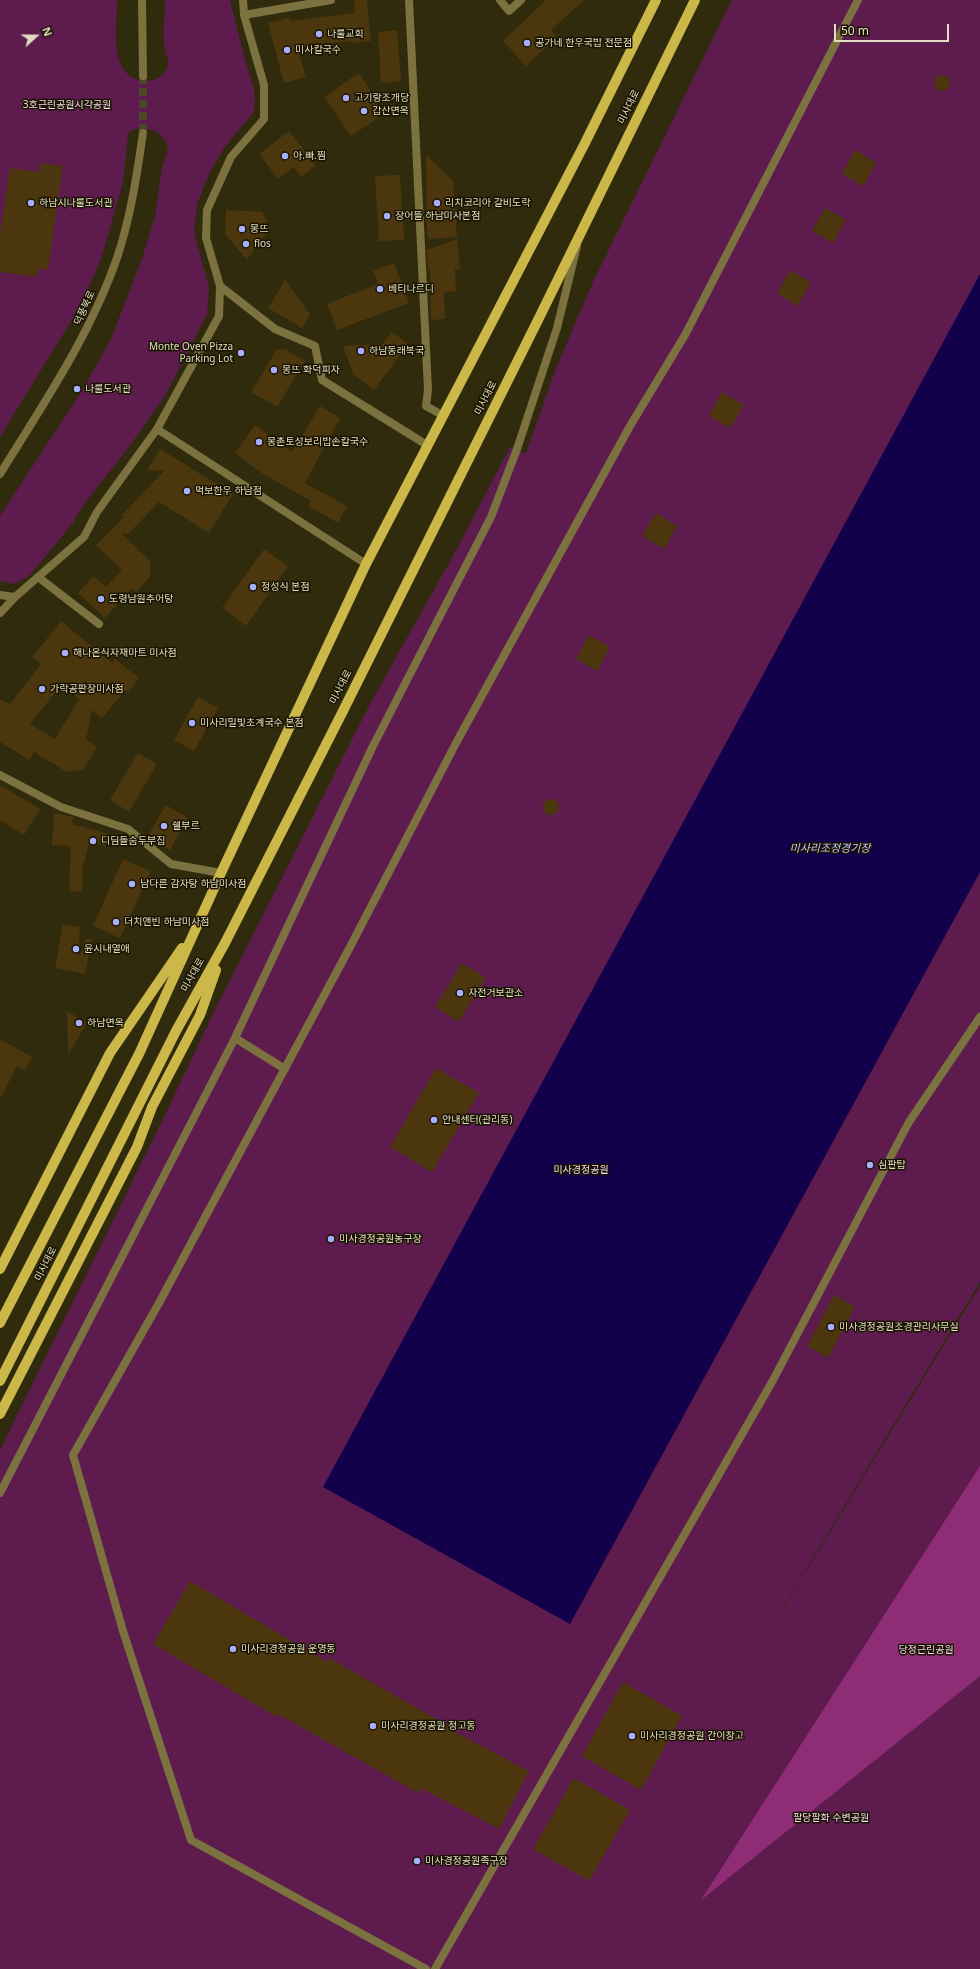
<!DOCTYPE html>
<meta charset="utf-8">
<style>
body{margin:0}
#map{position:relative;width:980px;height:1969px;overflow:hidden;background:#302b0c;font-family:"Noto Sans",sans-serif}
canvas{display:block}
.north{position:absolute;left:16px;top:16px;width:40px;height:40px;-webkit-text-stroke:3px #181300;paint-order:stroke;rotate:69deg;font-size:11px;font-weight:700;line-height:16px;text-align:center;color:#e2ddc0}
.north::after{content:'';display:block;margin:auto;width:14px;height:18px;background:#e2ddc0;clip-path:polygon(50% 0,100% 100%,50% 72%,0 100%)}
.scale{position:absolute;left:834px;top:24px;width:115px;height:18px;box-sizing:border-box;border:2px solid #e2ddc0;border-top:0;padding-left:5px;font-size:12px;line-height:14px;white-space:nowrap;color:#e2ddc0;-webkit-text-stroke:3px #181300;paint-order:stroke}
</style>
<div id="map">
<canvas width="980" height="1969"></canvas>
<div class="north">N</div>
<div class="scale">50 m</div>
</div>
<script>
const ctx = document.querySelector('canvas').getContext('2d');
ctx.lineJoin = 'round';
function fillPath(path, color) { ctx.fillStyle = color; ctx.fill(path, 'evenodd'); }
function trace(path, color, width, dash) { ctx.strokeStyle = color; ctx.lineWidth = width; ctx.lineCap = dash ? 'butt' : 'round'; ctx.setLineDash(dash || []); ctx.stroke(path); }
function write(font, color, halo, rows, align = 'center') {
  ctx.font = font + ' "Noto Sans","Noto Sans KR",sans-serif'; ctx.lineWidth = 3; ctx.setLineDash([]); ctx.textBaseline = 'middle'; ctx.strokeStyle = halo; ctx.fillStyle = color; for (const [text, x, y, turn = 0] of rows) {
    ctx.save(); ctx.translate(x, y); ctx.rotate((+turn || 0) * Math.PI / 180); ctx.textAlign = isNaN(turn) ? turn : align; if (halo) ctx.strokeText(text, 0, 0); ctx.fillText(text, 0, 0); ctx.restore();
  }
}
const green = new Path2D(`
 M0,0H117C117,26 107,80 147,81C155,81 163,77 167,69C170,60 166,57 165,49C162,34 165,15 165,0H230L243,52L254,89L255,102L253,113L224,148L210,172L197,204L194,232L209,288L207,314L165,396L129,447L84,504L72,524L30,575L15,584L1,581L0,583V516L82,391L111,339L142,259L155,216L162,168L168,149L165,140L156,131L140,128L132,130L128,134L123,182L102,256L82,303L0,437Z
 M732,0H980V1282L702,1741L980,1286V1969H0V1450L166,1113L212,1016L369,706L459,545L510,447L526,453L557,366L592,284Z`);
const forest = new Path2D(`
 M980,1466V1676L701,1900Z`);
const water = new Path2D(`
 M980,274V872L570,1624L323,1487Z`);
const building = new Path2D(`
 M354,0H367L371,41L351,43V41L297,47L306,77L284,83L268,23L289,18L290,21L355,13Z
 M546,0H584L551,30L557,37L526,66L503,41Z
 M397,30L401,81L381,83L378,32Z
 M359,73L385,113L351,136L324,97Z
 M934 83a8 8 0 1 1 16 0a8 8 0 1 1-16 0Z
 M289,131L316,165L301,177L294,167L278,179L259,154Z
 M855,150L876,163L863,186L842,174Z
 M426,155L453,181L457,237L429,239L427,234Z
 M40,163L63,166L48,270L38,268L37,277L0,272V234L10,168L39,172Z
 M400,175L404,240L379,241L375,176Z
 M825,208L846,220L833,243L812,231Z
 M226,210L262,212L270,228L247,260L225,234Z
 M457,239L460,269H455L456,291L444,292L445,319L431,320L430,270H428L427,250Z
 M394,263L409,303L337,330L327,304L378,284L373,271Z
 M790,270L811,282L798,306L777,293Z
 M285,280L310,314L302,328L268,308Z
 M392,332L408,344L374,390L353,374L343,346L382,344Z
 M277,349H285L305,361L277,407L251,392Z
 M722,392L744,405L730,428L709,416Z
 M320,406L340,418L305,483L347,506L338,523L308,506L311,501L263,474L235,453L255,425L292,452Z
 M160,449L233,494L209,533L159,502L128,534L121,533L150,561V577L136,592L132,588L105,618L78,593L93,576L106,587L122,570L96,545L124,517L122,515L164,471L147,470Z
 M656,513L677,526L664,549L642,536Z
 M264,549L288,566L246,626L222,608Z
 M61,621L112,663L115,659L139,678L129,692L126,690L102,718L92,710L86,740L97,747L83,770L67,772L34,752L29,760L0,742V699L10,704L41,664L32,657ZM62,684L79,699L55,739L30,724Z
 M589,635L610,647L597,671L576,659Z
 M198,697L218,708L194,751L174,740Z
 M138,753L157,764L129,812L110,800Z
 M0,785L40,809L24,835L0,820Z
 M543 807a8 8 0 1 1 16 0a8 8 0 1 1-16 0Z
 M166,805L188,818L170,850L147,837Z
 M54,813L73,817L72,824L109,834L106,846L90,841L83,866L82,892L69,891L71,846L52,845Z
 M123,859L151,871L120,938L93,926Z
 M63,924L80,927L78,958L87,938L92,940L85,974L55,968Z
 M462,963L486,978L459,1022L435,1007Z
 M67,1011L87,1023L68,1055Z
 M0,1039L32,1057L25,1070L17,1066L0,1099Z
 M436,1068L479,1093L432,1172L390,1147Z
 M834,1295L855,1307L828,1358L807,1346Z
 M190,1581L327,1662L329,1658L454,1729L453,1731L529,1771L499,1829L421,1788L418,1793L278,1714L277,1717L153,1644Z
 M623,1682L682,1716L641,1790L582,1756Z
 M574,1778L630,1810L589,1881L533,1849Z`);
const tertiaryTunnel = new Path2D(`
 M143,76V133`);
const service = new Path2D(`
 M409,0L428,390L426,406L442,415
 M500,0L509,11L521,0
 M244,15L331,0
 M220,286L275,329L315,346L322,380L427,445
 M157,429L366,564
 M38,577L99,624
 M0,613L15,597L84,537L97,512L157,429L219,316L220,286L206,238L207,210L231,157L264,119V85L244,15L243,0
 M0,775L61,807L128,829L171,864L221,873
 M235,1038L285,1069
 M0,1493L235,1038L373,746L491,517L517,449L557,328L577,246
 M426,1969L191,1840L123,1631L73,1455L159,1303L349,949L456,743L630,426L685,335L858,0
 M435,1969L772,1382L909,1122L980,1017`);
const minor = new Path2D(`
 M0,595L15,597`);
const tertiary = new Path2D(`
 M142,0L143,76
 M0,474C44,403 91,334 118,255C131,215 137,174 143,133`);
const primary = new Path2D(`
 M0,1269L110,1053L182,948
 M0,1323L139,1054L221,873L366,564L584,145L656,0
 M0,1381L176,1031L225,943L343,711L539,318L695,0
 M0,1414L137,1147L152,1107L200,1015L216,970`);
const markers = [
 [319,34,4,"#a8b0fc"],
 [527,43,4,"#a8b0fc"],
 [287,50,4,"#a8b0fc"],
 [346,98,4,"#a8b0fc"],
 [364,111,4,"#a8b0fc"],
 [285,156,4,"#a8b0fc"],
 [31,203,4,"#a8b0fc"],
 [437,203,4,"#a8b0fc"],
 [387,216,4,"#a8b0fc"],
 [242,229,4,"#a8b0fc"],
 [246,244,4,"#a8b0fc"],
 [380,289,4,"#a8b0fc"],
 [361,351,4,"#a8b0fc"],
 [241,353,4,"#a8b0fc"],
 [274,370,4,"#a8b0fc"],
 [77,389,4,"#a8b0fc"],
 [259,442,4,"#a8b0fc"],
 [187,491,4,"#a8b0fc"],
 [253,587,4,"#a8b0fc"],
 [101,599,4,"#a8b0fc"],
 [65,653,4,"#a8b0fc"],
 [42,689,4,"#a8b0fc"],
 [192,723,4,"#a8b0fc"],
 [164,826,4,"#a8b0fc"],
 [93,841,4,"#a8b0fc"],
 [132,884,4,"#a8b0fc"],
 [116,922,4,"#a8b0fc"],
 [76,949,4,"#a8b0fc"],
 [460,993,4,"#a8b0fc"],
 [79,1023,4,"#a8b0fc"],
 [434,1120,4,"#a8b0fc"],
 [870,1165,4,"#a8b0fc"],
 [331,1239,4,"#a8b0fc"],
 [831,1327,4,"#a8b0fc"],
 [233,1649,4,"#a8b0fc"],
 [373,1726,4,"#a8b0fc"],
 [632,1736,4,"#a8b0fc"],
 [417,1861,4,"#a8b0fc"]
];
const poiNames = [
 ["나룰교회",327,34],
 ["공가네 한우국밥 전문점",535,43],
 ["미사칼국수",295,50],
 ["고기랑조개당",354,98],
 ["갑산면옥",372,111],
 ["아.빠.찜",293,156],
 ["하남시나룰도서관",39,203],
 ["리치코리아 갈비도락",445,203],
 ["장어뜰 하남미사본점",395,216],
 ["몽뜨",250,229],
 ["flos",254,244],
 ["베티나르디",388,289],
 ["Monte Oven Pizza",233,347,"right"],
 ["Parking Lot",233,359,"right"],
 ["하남동래복국",369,351],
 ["몽뜨 화덕피자",282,370],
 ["나룰도서관",85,389],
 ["몽촌토성보리밥손칼국수",267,442],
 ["먹보한우 하남점",195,491],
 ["정성식 본점",261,587],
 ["도령남원추어탕",109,599],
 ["해나온식자재마트 미사점",73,653],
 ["가락공판장미사점",50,689],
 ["미사리밀빛초계국수 본점",200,723],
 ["쉘부르",172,826],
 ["디딤돌숨두부집",101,841],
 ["남다른 감자탕 하남미사점",140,884],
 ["더치앤빈 하남미사점",124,922],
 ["윤시내열애",84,949],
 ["자전거보관소",468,993],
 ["하남면옥",87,1023],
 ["안내센터(관리동)",442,1120],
 ["심판탑",878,1165],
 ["미사경정공원농구장",339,1239],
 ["미사경정공원조경관리사무실",839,1327],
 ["미사리경정공원 운영동",241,1649],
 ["미사리경정공원 정고동",381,1726],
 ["미사리경정공원 간이창고",640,1736],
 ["미사경정공원족구장",425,1861]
];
const parkNames = [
 ["3호근린공원시각공원",67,105],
 ["미사경정공원",581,1170],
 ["당정근린공원",926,1650],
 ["팔당팔화 수변공원",831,1818]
];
const streetNames = [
 ["미사대로",629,107,-64],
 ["덕풍북로",85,308,-66],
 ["미사대로",486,398,-63],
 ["미사대로",341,687,-63],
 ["미사대로",193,975,-61],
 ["미사대로",46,1264,-63]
];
const waterNames = [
 ["미사리조정경기장",830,849]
];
fillPath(green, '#5e1c4e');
fillPath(forest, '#8e2c76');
fillPath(water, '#12004b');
fillPath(building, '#4c360e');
trace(tertiaryTunnel, '#4b4627', 8, [8, 4]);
trace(service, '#7b7240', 8);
trace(minor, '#7b7240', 8);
trace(tertiary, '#7b7240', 8);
trace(primary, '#ccb848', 10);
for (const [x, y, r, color] of markers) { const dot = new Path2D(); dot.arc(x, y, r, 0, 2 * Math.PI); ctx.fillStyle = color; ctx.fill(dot); trace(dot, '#181300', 1.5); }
write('10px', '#e2ddc0', '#181300', poiNames, 'left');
write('10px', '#f3d8e9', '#181300', parkNames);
write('10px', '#e2ddc0', '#181300', streetNames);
write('italic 11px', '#c3caff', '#181300', waterNames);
</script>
